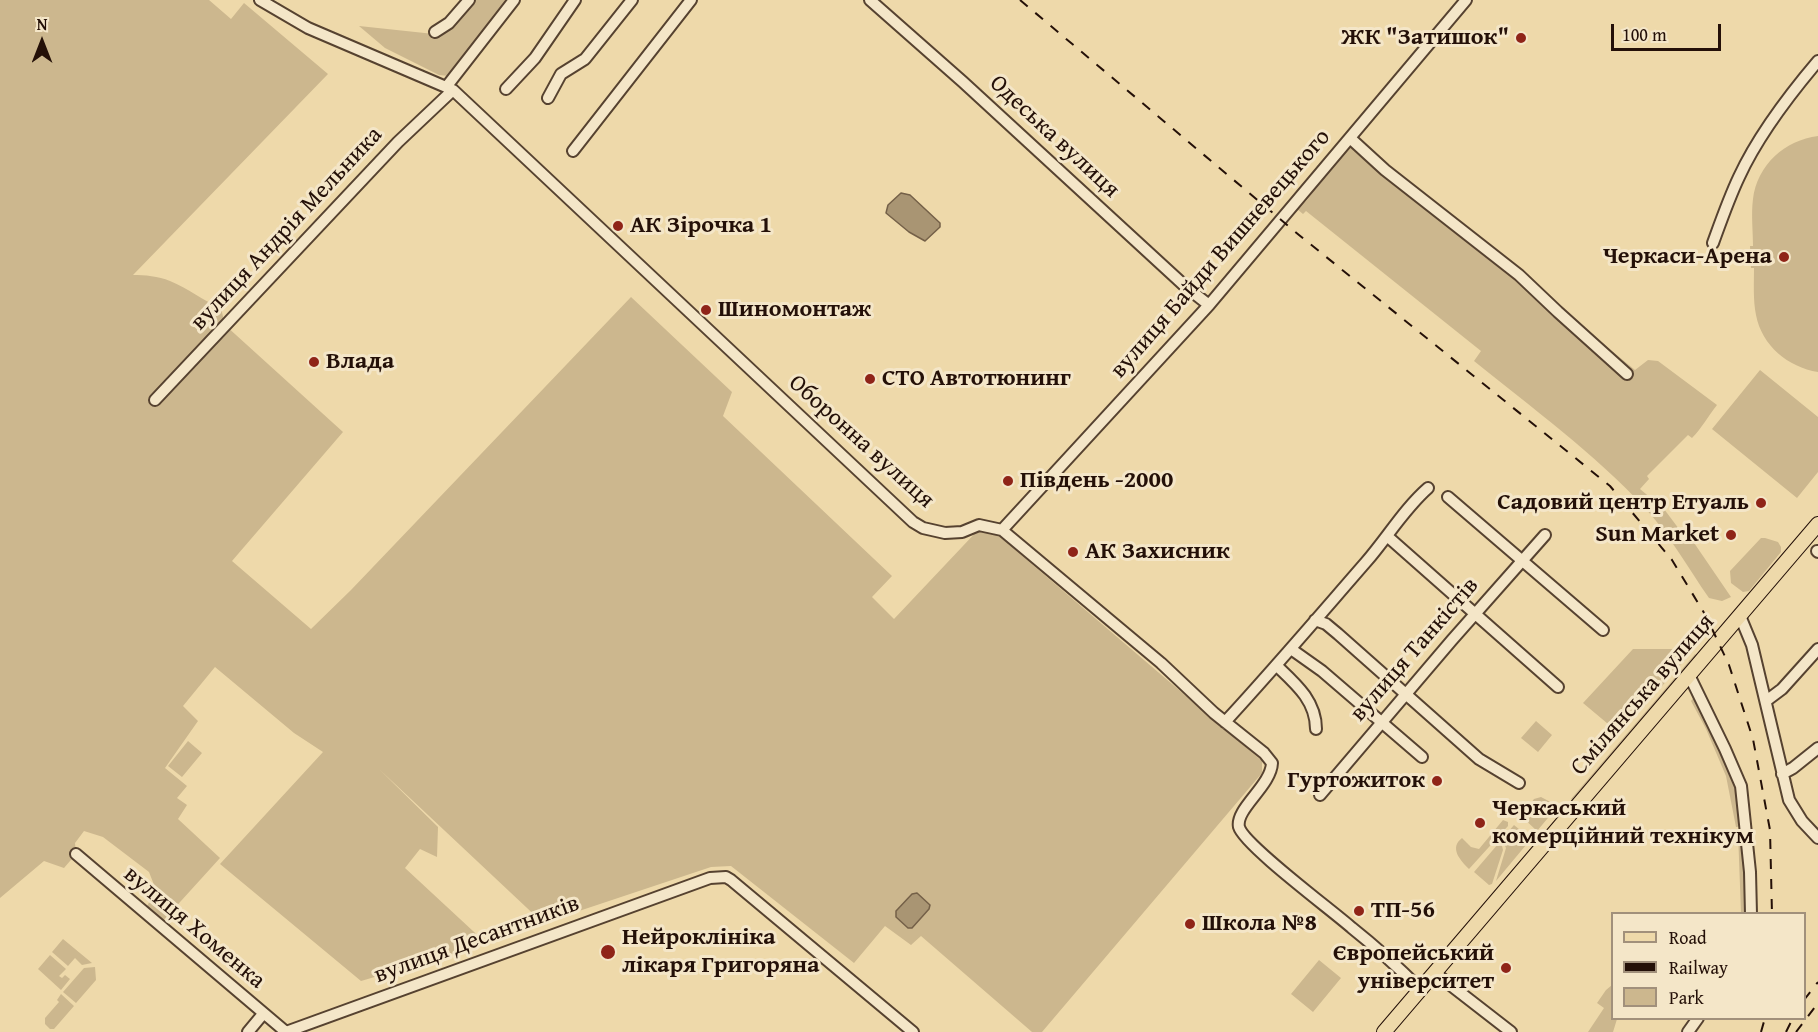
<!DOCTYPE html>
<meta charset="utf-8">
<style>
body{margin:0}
#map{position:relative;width:1818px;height:1032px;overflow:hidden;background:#eed9aa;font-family:"Gentium Book Plus",serif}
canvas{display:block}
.legend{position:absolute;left:1611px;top:912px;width:195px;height:108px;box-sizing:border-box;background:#f4e6c8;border:2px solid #a1907b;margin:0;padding:8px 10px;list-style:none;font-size:18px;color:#241008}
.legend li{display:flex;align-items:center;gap:12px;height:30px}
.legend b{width:30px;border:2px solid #a1907b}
.north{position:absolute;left:12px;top:12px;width:60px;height:60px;-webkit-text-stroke:4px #f4e6c8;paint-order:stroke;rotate:0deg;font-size:16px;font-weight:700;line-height:24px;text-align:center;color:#241008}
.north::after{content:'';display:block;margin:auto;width:21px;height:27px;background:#241008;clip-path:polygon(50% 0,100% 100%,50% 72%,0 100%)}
.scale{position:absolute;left:1611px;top:24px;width:110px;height:27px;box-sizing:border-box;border:3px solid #241008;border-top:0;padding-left:8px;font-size:18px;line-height:21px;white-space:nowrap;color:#241008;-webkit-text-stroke:4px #f4e6c8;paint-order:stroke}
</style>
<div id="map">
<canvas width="1818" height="1032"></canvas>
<ul class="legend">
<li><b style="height:8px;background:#eed9aa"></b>Road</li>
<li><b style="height:8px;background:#241008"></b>Railway</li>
<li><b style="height:16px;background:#ccb78e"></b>Park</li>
</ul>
<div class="north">N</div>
<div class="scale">100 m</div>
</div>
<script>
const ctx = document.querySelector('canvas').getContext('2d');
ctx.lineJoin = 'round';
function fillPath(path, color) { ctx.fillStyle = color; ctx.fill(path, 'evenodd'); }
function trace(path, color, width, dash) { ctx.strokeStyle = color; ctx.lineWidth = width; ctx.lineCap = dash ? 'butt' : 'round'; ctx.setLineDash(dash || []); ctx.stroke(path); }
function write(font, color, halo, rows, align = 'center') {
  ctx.font = font + ' "Gentium Book Plus",serif'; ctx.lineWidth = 6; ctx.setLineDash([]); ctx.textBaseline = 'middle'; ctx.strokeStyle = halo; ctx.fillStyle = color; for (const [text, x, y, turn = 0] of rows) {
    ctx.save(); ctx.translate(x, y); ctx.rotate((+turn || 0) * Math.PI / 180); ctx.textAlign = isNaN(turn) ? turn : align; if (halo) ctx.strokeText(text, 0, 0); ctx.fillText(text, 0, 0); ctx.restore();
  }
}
const green = new Path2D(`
 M0,0H209L231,19L244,3L328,74L133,275C145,275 158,276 170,281C188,288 203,301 221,308L225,325L343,432L232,561L311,629L351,590L631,297L732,392L723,416L892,576L872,597L894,619L979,529L992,530L1262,761V773L1042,1032H1032L921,936L911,945L885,926L854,963L731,866L711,867L543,923L379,769L438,827L437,857L420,849L405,868L487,944L361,981L220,864L323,752L294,733L215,667L183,706L198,721L165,768L187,786L177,798L187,805L178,819L220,858L161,923L146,908L156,890L149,872L103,837L84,831L75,843L76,854L64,868L44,861L0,898Z
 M473,0H511L449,76L439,75L385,48L359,26L434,34Z
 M1818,136V372C1788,367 1762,346 1756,315C1753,300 1754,283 1754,268H1751L1750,246H1753C1753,231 1751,214 1753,199C1757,165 1785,140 1818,136Z
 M1349,146L1355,147L1561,309L1635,370L1648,360L1658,361L1717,405C1708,416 1702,428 1692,438L1688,435L1647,476L1649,479L1640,489L1664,509L1685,537L1688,534L1731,597L1722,601L1709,598C1688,568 1670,535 1645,508C1594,453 1532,408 1474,361L1481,351L1306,211L1303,214L1297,209L1307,200L1345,147Z
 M1760,370L1818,417V472L1797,498L1712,429Z
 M1761,538H1765L1778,542L1781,547V552L1749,591L1743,592L1731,583L1730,571Z
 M1633,649H1682L1691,653L1620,734L1583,703Z
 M1695,654L1698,657L1574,802L1571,799Z
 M1694,697L1732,772L1742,826L1736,827L1726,776L1706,729L1691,701Z
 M1536,721L1552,735L1538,752L1521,738Z
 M188,741L202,753L182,777L168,766Z
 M1541,797L1558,806L1537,831L1521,816L1534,799Z
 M1503,820L1508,822V826L1469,869C1460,860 1449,848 1462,838L1471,847L1479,849Z
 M1514,825L1531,839L1496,881L1506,848L1502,839Z
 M1743,831L1746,913H1741L1738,832Z
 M1498,844L1502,846L1503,850L1492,884L1489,885L1474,872Z
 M63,939L92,963L82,965L75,958L68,966L52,952Z
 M50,955L66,969L59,976L62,978L65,975L70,979L61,990L38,969Z
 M1319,960L1341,978L1313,1012L1291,994Z
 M95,967L96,980L76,1003L63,992L84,968Z
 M1612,985V1018L1617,1019L1613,1032H1588L1604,1008L1597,1003L1606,990Z
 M61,994L74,1006L54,1029H50L45,1024V1018L59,1002L57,1000Z`);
const water = new Path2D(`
 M901,193L910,195L940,223V227L925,241L909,232L886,213L888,205Z
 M917,893L930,905L929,909L912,928H908L896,917V911L912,894Z`);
const minor = new Path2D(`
 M260,0L308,28L453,90L913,522L923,528L945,533L962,532L979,525L1002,530L1161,663L1214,713L1264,753L1272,763C1271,786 1235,809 1239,827C1244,845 1333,911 1352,928C1376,947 1399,968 1421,990
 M870,0L963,82L1186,287L1209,305
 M435,32L449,23L469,0
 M447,86L514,0
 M506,89L535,58L575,0
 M548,98L561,74L585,59L632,0
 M1350,138L1385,170L1519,275L1558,312L1627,374
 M573,151L691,0
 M1713,243C1721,221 1729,198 1739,177C1757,138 1790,94 1818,61
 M155,400L398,142L453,90
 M1448,497L1603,630
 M1002,530L1209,305L1466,0
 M1387,536L1558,687
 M1817,551L1818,552
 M1740,616L1752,645L1789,800L1802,821L1818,838
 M1315,620L1326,624L1338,634L1479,759L1519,783
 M1291,649L1322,671L1422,757
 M1277,666C1296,684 1316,701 1316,729
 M1689,675L1725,749L1741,786L1750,872L1751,914
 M1766,701L1782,689L1818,649
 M1225,722C1273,670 1319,616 1366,562C1387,538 1404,509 1428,488
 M1782,774L1793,768L1818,748
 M1320,795L1452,640L1545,535
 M76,854L286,1032
 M1435,973L1511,1032
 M248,1032L263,1014
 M286,1032L710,878L726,877L731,880L913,1032
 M1688,1032L1698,1018`);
const major = new Path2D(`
 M1384,1032L1818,524`);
const rail = new Path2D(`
 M1020,0L1299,235L1610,486L1672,560L1706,616L1729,665L1753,739L1770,830L1772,914
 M1804,1000L1818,982
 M1761,1032L1765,1018
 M1786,1032L1793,1018
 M1796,1032L1818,1003`);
const markers = [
 [1521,38,6,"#8f2418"],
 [618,226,6,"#8f2418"],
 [1784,257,6,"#8f2418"],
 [706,310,6,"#8f2418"],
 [314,362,6,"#8f2418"],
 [870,379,6,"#8f2418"],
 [1008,481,6,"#8f2418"],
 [1761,503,6,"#8f2418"],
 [1731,535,6,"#8f2418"],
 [1073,552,6,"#8f2418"],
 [1437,781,6,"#8f2418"],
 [1480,823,6,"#8f2418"],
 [1359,911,6,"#8f2418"],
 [1190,924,6,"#8f2418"],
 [608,952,8,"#8f2418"],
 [1506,968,6,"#8f2418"]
];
const poiNames = [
 ["ЖК \"Затишок\"",1509,38,"right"],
 ["АК Зірочка 1",630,226],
 ["Черкаси-Арена",1772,257,"right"],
 ["Шиномонтаж",718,310],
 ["Влада",326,362],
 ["СТО Автотюнинг",882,379],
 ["Південь -2000",1020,481],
 ["Садовий центр Етуаль",1749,503,"right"],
 ["Sun Market",1719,535,"right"],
 ["АК Захисник",1085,552],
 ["Гуртожиток",1425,781,"right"],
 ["Черкаський",1492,809],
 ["комерційний технікум",1492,837],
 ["ТП-56",1371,911],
 ["Школа №8",1202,924],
 ["Нейроклініка",622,938],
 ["лікаря Григоряна",622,966],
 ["Європейський",1494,954,"right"],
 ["університет",1494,982,"right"]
];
const streetNames = [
 ["Одеська вулиця",1054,137,43],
 ["вулиця Андрія Мельника",287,229,-47],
 ["вулиця Байди Вишневецького",1221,254,-49],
 ["Оборонна вулиця",861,442,42],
 ["вулиця Танкістів",1415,650,-49],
 ["Смілянська вулиця",1643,695,-49],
 ["вулиця Хоменка",194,928,40],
 ["вулиця Десантників",477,940,-20]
];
fillPath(green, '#ccb78e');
fillPath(water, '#a99573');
trace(water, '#746048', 1.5);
trace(minor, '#564230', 14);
trace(major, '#241008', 16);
trace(minor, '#f4e6c8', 10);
trace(major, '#eed9aa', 14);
trace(rail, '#241008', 2, [10, 10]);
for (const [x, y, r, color] of markers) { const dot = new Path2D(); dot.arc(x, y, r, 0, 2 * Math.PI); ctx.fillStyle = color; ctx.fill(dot); trace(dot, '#f4e6c8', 2); }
write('bold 24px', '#241008', '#f4e6c8', poiNames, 'left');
write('24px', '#241008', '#f4e6c8', streetNames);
</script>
